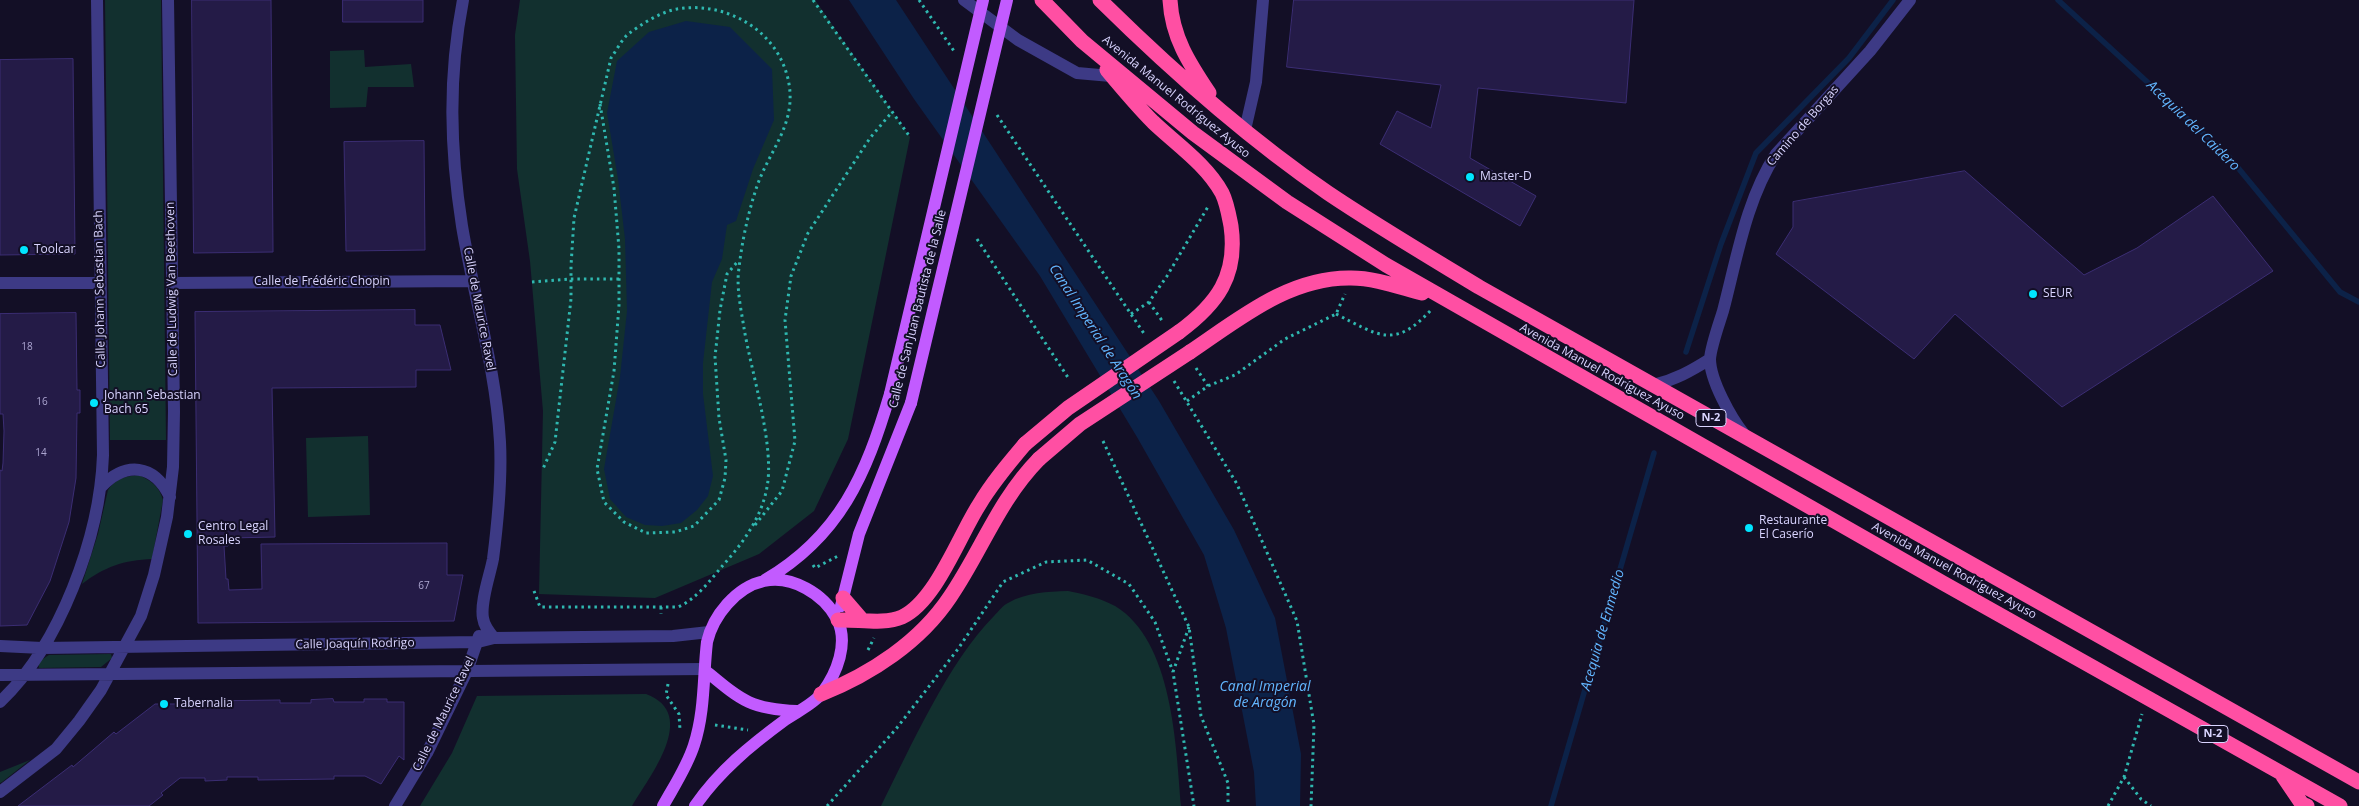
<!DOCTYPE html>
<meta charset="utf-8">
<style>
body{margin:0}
canvas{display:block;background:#130f26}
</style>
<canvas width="2359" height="806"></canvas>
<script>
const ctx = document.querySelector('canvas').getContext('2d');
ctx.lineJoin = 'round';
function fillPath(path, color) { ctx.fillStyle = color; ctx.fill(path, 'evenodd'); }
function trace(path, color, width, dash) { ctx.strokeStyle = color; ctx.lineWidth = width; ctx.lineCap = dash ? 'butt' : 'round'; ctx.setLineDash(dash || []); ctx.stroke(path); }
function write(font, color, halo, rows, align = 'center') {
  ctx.font = font + ' "Open Sans",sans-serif'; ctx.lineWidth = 4; ctx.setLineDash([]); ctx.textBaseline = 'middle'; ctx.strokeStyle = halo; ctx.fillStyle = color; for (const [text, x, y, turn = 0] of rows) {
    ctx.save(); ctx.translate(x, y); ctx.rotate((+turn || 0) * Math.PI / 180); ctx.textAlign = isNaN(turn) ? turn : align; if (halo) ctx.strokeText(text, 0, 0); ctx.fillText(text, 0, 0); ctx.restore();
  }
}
const green = new Path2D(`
 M105,0H161L166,440H110Z
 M520,0H815L910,137L848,439L814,511L759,554L655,598L539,594L543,411L530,261L517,169L515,35Z
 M364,50L365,67L411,64L414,87H368L366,107L330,108V51Z
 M368,436L370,515L308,517L306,438Z
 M139,475C151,481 159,486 163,500L152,559C124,560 104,567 82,584L98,534L108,490C115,479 126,476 139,475Z
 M1068,591C1084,594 1100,598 1115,606C1173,641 1176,746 1181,806H881C910,748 949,661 994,616C999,611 1003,605 1008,603C1027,592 1047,592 1068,591Z
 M111,654L112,658L101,667L39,668L38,662L49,655Z
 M646,694C700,714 649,777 632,806H420L452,753L477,696Z
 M30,760L2,782L0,783V772Z`);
const water = new Path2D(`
 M849,0H896L1159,401L1234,530L1275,618L1301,754L1300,806H1256L1254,772L1226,628L1204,555L1137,437L1040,276L914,99Z
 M686,21L730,27L772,69L774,120L753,169L736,221L727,225L722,259L712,282L703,363V394L713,476L708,496L697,510L681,523L662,526L645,525L626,517L610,499L604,469L620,377L627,311L625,239L618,179L607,113L617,61L649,32Z`);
const stream = new Path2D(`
 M2058,0L2230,158L2340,292L2359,302
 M1686,352L1721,244L1756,153L1849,58L1893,0
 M1551,806L1654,453`);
const building = new Path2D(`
 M192,0H271L273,252L194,253Z
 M343,0H423V22H343Z
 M1294,0H1634L1626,103L1478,88L1470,158L1536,196L1520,226L1380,144L1397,111L1431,128L1441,85L1287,67Z
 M73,59L75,254L0,255V60Z
 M424,141L425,250L346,251L344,142Z
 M1965,171L2084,275L2137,248L2213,196L2273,271L2062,407L1955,314L1914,359L1776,254L1793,227V202Z
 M415,310V325H440L451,370H416V387L272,388L275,537L228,538V546H224L226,579H228L229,590L262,589L261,544L447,543V575H463L454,621L198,623L195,312Z
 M76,313L77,390H80V413H77L76,478L69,522L50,581L27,625L0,626V470L2,471L3,463L4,431L3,414H0V314Z
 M333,699L334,702H364V699H387V702H404V760L399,756L381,784L365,776H334V779L258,780V777H227V780L205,781V778H180L161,793L163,795L149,806H18L72,765L73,767L114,732L116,734L155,704H204V701L280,700V703H311V700Z`);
const path = new Path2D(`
 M813,0L910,137
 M919,0L954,51
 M600,104L614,188L619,249V305L614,371L597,469L604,502L624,522L646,533L675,532L694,526L719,500L725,478L726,460L719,418L715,357L720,310L727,274L739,260
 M997,115L1145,335
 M977,239L1069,379
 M532,282L571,279H619
 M1149,302L1163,322
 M1131,314L1149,302L1167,276L1209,205
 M1336,314C1378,335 1394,350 1431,310
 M1196,368L1208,386
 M1174,381L1237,484L1297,621L1314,725L1311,806
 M1187,401L1208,386L1235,375L1285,339L1336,314L1345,294
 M1103,441L1189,627L1201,716L1228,783V806
 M755,525L782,491L795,441L785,320L791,276L808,233L870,138L892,112
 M813,565L815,568L838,556
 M534,591L540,607H678C697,599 711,579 724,564C744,542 762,516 767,487C775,446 751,371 744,328C741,309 736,287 739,268C742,241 748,214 756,189C769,149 800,122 787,75C774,28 724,1 677,9C660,12 640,25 627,35C621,41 616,51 611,58L574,218L571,266V299L555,442L542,471
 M661,607V614
 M1189,627L1173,672L1194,806
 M868,650L874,638
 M668,684L666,695L679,714L680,730
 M715,725L748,730
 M2124,777L2141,799L2151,806
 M827,806L896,729L958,649L1003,582L1046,562L1087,560L1129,584L1155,622L1173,672
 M2108,806L2124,777L2142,714`);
const minor = new Path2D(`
 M463,0C448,77 450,149 462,226C474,298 496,369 500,442C502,481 498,520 493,559C490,575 480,602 483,618C484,626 489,632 494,638
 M964,0L1018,40L1077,73L1111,76
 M1245,130L1256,82L1263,0
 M0,283H99
 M172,283L473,281
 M1653,385C1675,380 1691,371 1710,359
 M1744,434C1731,418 1710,380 1710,359C1711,346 1719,324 1723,311C1737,258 1746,200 1776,154L1870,51L1910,0
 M101,487C126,461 154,464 170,497
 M0,646L42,648L478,642L494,638L673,636L709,632
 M0,675L705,669
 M0,702C60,645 100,537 103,455L97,0
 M0,792L56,749L79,721L101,690L141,616L154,575L167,517L173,467L174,411L168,0
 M395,806L427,753L467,671L479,636`);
const major = new Path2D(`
 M765,580C840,536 866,475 890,394
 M841,606L859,534L911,403
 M706,671C741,700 750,709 797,711
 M663,806C674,786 687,767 694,745C705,712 703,676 707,642C713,616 736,587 764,581C792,575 824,594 837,619C849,643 837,673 822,693C814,704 796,712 785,720C751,745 719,771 695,806`);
const highway = new Path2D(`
 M1042,0L1082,41L1193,133L1287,202L1386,265L1943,583L2340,806
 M1100,0C1171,70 1246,137 1328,193C1377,226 1428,256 1479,287L2359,782
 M1170,0C1172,37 1189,63 1209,93
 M1107,70C1122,88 1137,106 1153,122C1176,144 1206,164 1222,193C1227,203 1229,216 1231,226C1238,276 1217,304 1179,332
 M1190,352C1239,319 1289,277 1351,278C1375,278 1399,287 1422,293
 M843,598L862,620
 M838,620C858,619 884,625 902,617C936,601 959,536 979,505C992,483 1008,464 1025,444
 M821,694C871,674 920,642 950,597C982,550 998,501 1039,459
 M2283,776L2302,804L2307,806`);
const majorBridge = new Path2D(`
 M890,394L983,0
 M911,403L1007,0`);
const highwayBridge = new Path2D(`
 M1025,444L1068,408L1179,332
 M1039,459L1080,424L1190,352`);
const markers = [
 [1470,177,5,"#00e5ff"],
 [24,250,5,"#00e5ff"],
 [2033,294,5,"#00e5ff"],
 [94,403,5,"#00e5ff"],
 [1749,528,5,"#00e5ff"],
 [188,534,5,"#00e5ff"],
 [164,704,5,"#00e5ff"]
];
const numberNames = [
 ["18",27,347],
 ["16",42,402],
 ["14",41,453],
 ["67",424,586]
];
const shields = [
 [1711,418,30],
 [2213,734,30]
];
const shieldNames = [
 ["N-2",1711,418],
 ["N-2",2213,734]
];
const streetNames = [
 ["Avenida Manuel Rodríguez Ayuso",1176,97,39],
 ["Camino de Borgas",1803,126,-49],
 ["Calle de Frédéric Chopin",322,282],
 ["Calle Johann Sebastian Bach",100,289,-91],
 ["Calle de Ludwig Van Beethoven",172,289,-91],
 ["Calle de Maurice Ravel",479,309,79],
 ["Calle de San Juan Bautista de la Salle",918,309,-76],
 ["Avenida Manuel Rodríguez Ayuso",1602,372,29],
 ["Avenida Manuel Rodríguez Ayuso",1954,571,29],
 ["Calle Joaquín Rodrigo",355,644,-1],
 ["Calle de Maurice Ravel",444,714,-64]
];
const poiNames = [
 ["Master-D",1480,177],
 ["Toolcar",34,250],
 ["SEUR",2043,294],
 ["Johann Sebastian",104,396],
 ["Bach 65",104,410],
 ["Restaurante",1759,521],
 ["El Caserío",1759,535],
 ["Centro Legal",198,527],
 ["Rosales",198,541],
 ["Tabernalia",174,704]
];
const waterNames = [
 ["Acequia del Caidero",2193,126,44],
 ["Canal Imperial de Aragón",1095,332,57],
 ["Acequia de Enmedio",1603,630,-74],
 ["Canal Imperial",1265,687],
 ["de Aragón",1265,703]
];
fillPath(green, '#12302f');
fillPath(water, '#0c2248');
trace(stream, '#0c2248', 5.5);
fillPath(building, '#241b47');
trace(building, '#3b2d73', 1);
trace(path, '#2fb8b0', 3, [2.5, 4]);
trace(minor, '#3d3a85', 12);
trace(major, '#c25bff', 12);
trace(highway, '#ff4fa3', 15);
trace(majorBridge, '#c25bff', 12);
trace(highwayBridge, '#ff4fa3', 15);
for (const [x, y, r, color] of markers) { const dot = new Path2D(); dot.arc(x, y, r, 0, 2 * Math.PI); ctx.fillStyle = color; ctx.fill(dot); trace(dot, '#130f26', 2); }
write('10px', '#aca6d1', null, numberNames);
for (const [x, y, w] of shields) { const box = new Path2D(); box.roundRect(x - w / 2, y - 8.5, w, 17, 4); ctx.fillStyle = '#130f26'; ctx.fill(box); trace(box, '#d9d4ff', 1); }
write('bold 11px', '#d9d4ff', null, shieldNames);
write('12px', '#d9d4ff', '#130f26', streetNames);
write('12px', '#d9d4ff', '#130f26', poiNames, 'left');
write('italic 14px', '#62b6ff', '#130f26', waterNames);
</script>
